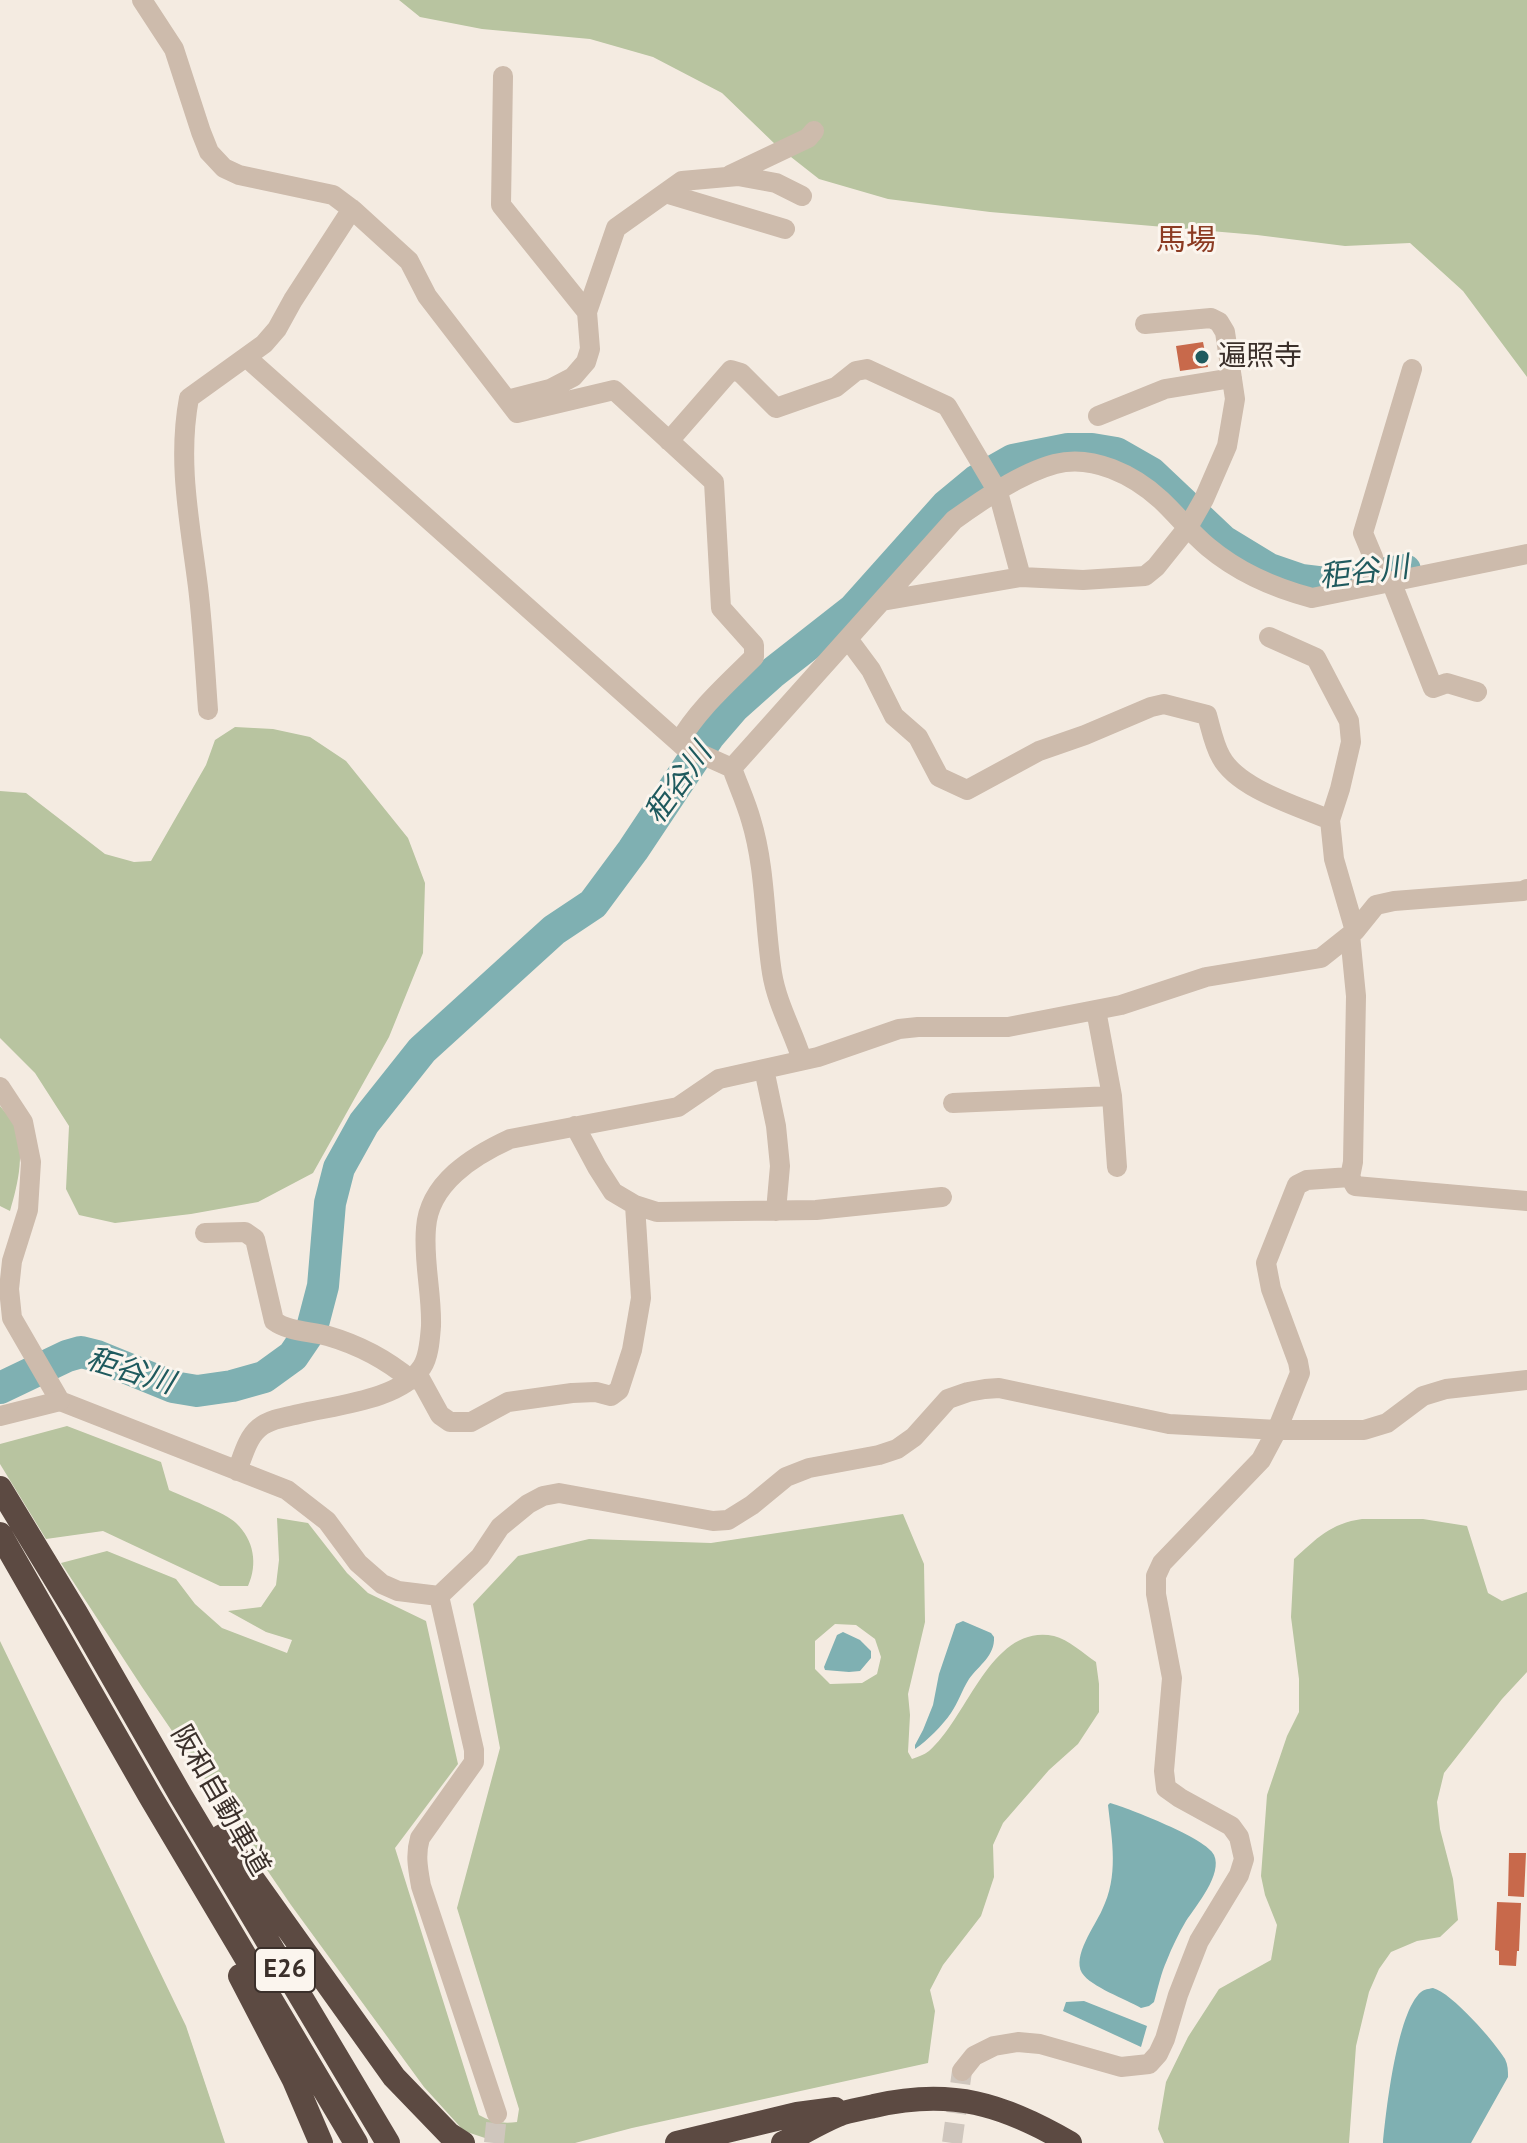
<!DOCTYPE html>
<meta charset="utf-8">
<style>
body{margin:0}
canvas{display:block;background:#f4ebe1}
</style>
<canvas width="1527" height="2143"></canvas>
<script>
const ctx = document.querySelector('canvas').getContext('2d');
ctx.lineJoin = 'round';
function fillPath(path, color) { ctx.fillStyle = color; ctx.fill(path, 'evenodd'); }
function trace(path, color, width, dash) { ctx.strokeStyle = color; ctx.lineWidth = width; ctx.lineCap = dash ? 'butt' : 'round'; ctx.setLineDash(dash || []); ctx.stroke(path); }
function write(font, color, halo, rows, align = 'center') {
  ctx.font = font + ' "PT Sans","Noto Sans JP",sans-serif'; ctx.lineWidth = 6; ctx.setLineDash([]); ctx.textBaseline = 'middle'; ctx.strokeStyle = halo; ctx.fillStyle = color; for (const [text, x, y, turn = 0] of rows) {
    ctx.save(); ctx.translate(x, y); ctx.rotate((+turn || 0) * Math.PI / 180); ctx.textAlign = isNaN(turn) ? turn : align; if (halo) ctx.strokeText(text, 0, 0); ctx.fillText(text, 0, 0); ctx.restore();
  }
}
const green = new Path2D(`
 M399,0H1527V377L1463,291L1410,243L1345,246L1257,235L990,212L888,199L819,179L777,146L722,93L653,57L590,39L482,29L420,17Z
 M235,727L273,729L310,737L346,761L408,838L425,883L423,953L389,1037L313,1173L258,1202L191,1214L115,1223L79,1215L66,1189L69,1126L35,1073L0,1038V791L26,793L105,854L134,862L151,861L206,765L215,740Z
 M0,1106C4,1111 9,1116 12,1121C27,1148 18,1184 10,1211L0,1206Z
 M67,1426L161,1462L169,1490C184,1497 226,1513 236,1523C254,1540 258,1564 248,1586H220L103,1531L46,1539L0,1464V1444Z
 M903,1514L924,1564L925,1622L908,1694L910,1715L908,1752L912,1759C917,1757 924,1755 929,1751C968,1718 991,1623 1054,1636C1068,1639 1084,1654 1096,1662L1099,1684V1712L1078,1744L1049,1770L1003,1823L993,1845L994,1877L981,1916L943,1965L930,1990L935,2011L928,2063L632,2128L575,2143H500L464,2131L424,2087L291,1905L142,1687L61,1563L107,1551L176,1579L195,1604L222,1628L287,1653L292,1640L266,1632L228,1611L261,1607L276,1585L279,1560L277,1518L308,1523L347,1573L368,1593L426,1621L458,1764L395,1848L479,2115C491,2122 503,2124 517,2122L519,2109L457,1908L500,1748L473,1604L518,1556L589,1539L711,1543ZM835,1624L856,1625L875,1639L881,1657L877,1674L862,1683L830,1684L815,1669V1641Z
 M1362,1519H1423L1467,1526L1488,1593L1502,1601L1527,1592V1672L1502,1699L1444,1773L1437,1802L1440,1829L1453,1879L1458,1920L1440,1937L1417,1941L1391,1952L1379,1969L1369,1992L1356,2046L1349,2143H1164L1158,2129L1166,2082L1188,2037L1219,1989L1271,1960L1277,1925L1265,1895L1261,1876L1267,1795L1287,1736L1299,1712V1679L1291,1617L1294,1559C1316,1539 1331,1523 1362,1519Z
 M0,1641L186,2026L225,2143H0Z`);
const water = new Path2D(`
 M963,1621L991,1633L994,1637C995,1656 979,1665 969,1679C962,1690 958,1703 951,1713C942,1726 928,1740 915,1749V1745L923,1730L933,1705L939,1674L956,1624Z
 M843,1632L860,1640L871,1651V1658L860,1671L849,1672L825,1670L824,1667L837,1635Z
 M1110,1803C1128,1808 1208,1839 1214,1855C1223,1874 1196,1906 1186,1921C1179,1933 1172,1947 1167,1960C1161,1973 1158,1988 1154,2002L1149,2006L1141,2008C1126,1999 1091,1987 1082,1973C1072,1956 1095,1926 1102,1910C1119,1876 1112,1841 1108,1805Z
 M1433,1988C1452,1993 1494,2041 1505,2059C1508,2065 1508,2071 1508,2077L1471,2143H1383C1386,2111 1397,2012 1421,1992C1425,1989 1428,1989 1433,1988Z
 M1084,2001L1147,2026L1141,2047L1063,2011L1066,2002Z`);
const river = new Path2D(`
 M0,1388L67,1356L81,1352L97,1356L173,1387L197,1391L232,1386L264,1377L293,1356L312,1328L323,1286L330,1203L339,1168L364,1123L422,1050L554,930L593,904L633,850L709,736L734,707L771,674L854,609L947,505L976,481L1013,460L1068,449H1092L1116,453L1151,473L1223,541L1269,569L1301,580L1326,583L1405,570`);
const building = new Path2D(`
 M1203,342L1208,367L1180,371L1176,346Z
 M1509,1853H1526L1524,1897L1508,1896Z
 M1497,1902L1521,1903L1519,1951H1517L1516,1966L1499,1965V1951L1495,1950Z`);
const minorTunnel = new Path2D(`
 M494,2143L497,2114
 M952,2143L962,2071`);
const minor = new Path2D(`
 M142,0L174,49L201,132L209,152L224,168L239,175L333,195L353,210L409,261L427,296L517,413L614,390L714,482L721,608L754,645V657C727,684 698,709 679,742
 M503,76L501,205L587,312
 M730,175L808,138L814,131
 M665,193L785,229
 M246,357L683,746L732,768C738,785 746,802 751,820C766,869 764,922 772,973C777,1004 793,1031 802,1060
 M507,400L550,389L573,377L586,362L590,349L587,312L616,228L682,181L738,176L776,183L802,196
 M1098,416L1165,389L1232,378
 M669,441L731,370L741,373L776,408L836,387L856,371L867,369L947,406L998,492L1021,577
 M1391,581L1433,688L1447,683L1477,692
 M1378,584L1373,557L1363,533L1412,369
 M882,601L1021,577L1083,580L1145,576L1156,567L1188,527L1204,499L1227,446L1235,399L1225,332L1219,322L1211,318L1145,324
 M1269,637L1316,658L1349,721L1351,742L1340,789L1330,820L1334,859L1355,931
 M848,639L871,670L894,716L918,737L939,777L967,790L1039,751L1085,735L1151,707L1164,704L1207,715C1211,729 1214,745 1221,757C1238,789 1298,806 1330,820
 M208,710C205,669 203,628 198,587C190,523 177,462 189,398L264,344L277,329L293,300L352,209
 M732,768L954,520C982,500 1021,473 1055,464C1092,454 1134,475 1161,500C1177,515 1191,533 1208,547C1239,573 1274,588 1312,598L1527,554
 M1096,1010L1112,1096L1117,1167
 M764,1069L776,1126L780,1166L776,1211
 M0,1087L23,1122L31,1162L28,1210L12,1261L9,1289L12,1318L60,1401L287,1490L327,1521L358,1563L382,1584L398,1591L439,1596L480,1557L500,1527L528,1504L543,1496L559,1493L713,1521L728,1520L752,1505L786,1477L809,1468L879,1455L897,1449L914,1437L948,1399L968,1392L985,1389L999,1388L1169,1424L1277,1430H1364L1387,1423L1423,1396L1446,1389L1527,1380
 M953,1103L1112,1096
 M1350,1177L1355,1186L1527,1201
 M635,1205L657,1212L816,1210L942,1197
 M205,1233L245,1232L255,1239L274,1321C289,1332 310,1331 328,1336C359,1345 387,1360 411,1380
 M417,1373L440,1415L450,1422H471L508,1402L572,1393L596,1392L611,1396L619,1390L632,1350L641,1298L635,1205L613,1192L597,1167L575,1126
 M237,1471C243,1456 247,1438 259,1428C270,1419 286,1417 299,1414C336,1405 400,1400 422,1367C429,1357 430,1338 431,1326C432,1293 423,1261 426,1228C429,1183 473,1156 510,1139L678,1107L719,1079L818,1057L899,1029L918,1027H1008L1121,1005L1206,977L1321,958L1355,931L1376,905L1394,901L1523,891L1527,889
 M439,1596L474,1750V1762L420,1838C415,1855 418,1869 421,1886L497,2114
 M962,2071L974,2056L994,2046L1018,2042L1040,2044L1121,2067L1149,2064L1158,2054L1165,2039L1178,1995L1199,1941L1239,1875L1244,1859L1239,1837L1231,1826L1180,1798L1166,1788L1164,1771L1172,1678L1156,1594V1576L1162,1563L1261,1460L1277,1430L1300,1373L1298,1362L1271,1289L1266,1263L1297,1185L1307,1180L1350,1177L1353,1162L1356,996L1350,935`);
const tertiary = new Path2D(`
 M0,1416L60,1401`);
const motorway = new Path2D(`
 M0,1488L76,1613L181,1796L388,2143
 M0,1534L150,1796L356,2143
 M222,1836L394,2077L449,2134L463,2143
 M240,1976L294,2080L321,2143
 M677,2143L797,2114L835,2109
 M783,2143C801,2134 819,2123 838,2115C849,2110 863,2109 874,2106C951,2088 1003,2104 1070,2143`);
const markers = [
 [1202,357,8,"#1f5a5e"]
];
const shields = [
 [285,1970,60]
];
const shieldNames = [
 ["E26",285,1970]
];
const poiNames = [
 ["遍照寺",1218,357]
];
const streetNames = [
 ["阪和自動車道",220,1801,60]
];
const neighbourhoodNames = [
 ["馬場",1186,241]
];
const waterNames = [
 ["秬谷川",1364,573,-7],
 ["秬谷川",679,784,-54],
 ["秬谷川",130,1372,17]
];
fillPath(green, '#b8c4a0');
fillPath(water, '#7fb0b2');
trace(river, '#7fb0b2', 32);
fillPath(building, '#c8694b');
trace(minorTunnel, '#cfc6bd', 20, [20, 10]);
trace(minor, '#cdbbac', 20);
trace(tertiary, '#cdbbac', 20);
trace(motorway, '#5c4a42', 24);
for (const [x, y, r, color] of markers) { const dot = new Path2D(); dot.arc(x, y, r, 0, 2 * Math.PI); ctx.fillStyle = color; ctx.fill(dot); trace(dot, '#fbf5ee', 3); }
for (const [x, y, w] of shields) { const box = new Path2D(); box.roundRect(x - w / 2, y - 22, w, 44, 6); ctx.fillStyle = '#fbf5ee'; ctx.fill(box); trace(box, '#3b302b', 2); }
write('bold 26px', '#3b302b', null, shieldNames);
write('28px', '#3b302b', '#fbf5ee', poiNames, 'left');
write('28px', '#3b302b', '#fbf5ee', streetNames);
write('30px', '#8c3b22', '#fbf5ee', neighbourhoodNames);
write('italic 30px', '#1f5a5e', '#fbf5ee', waterNames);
</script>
